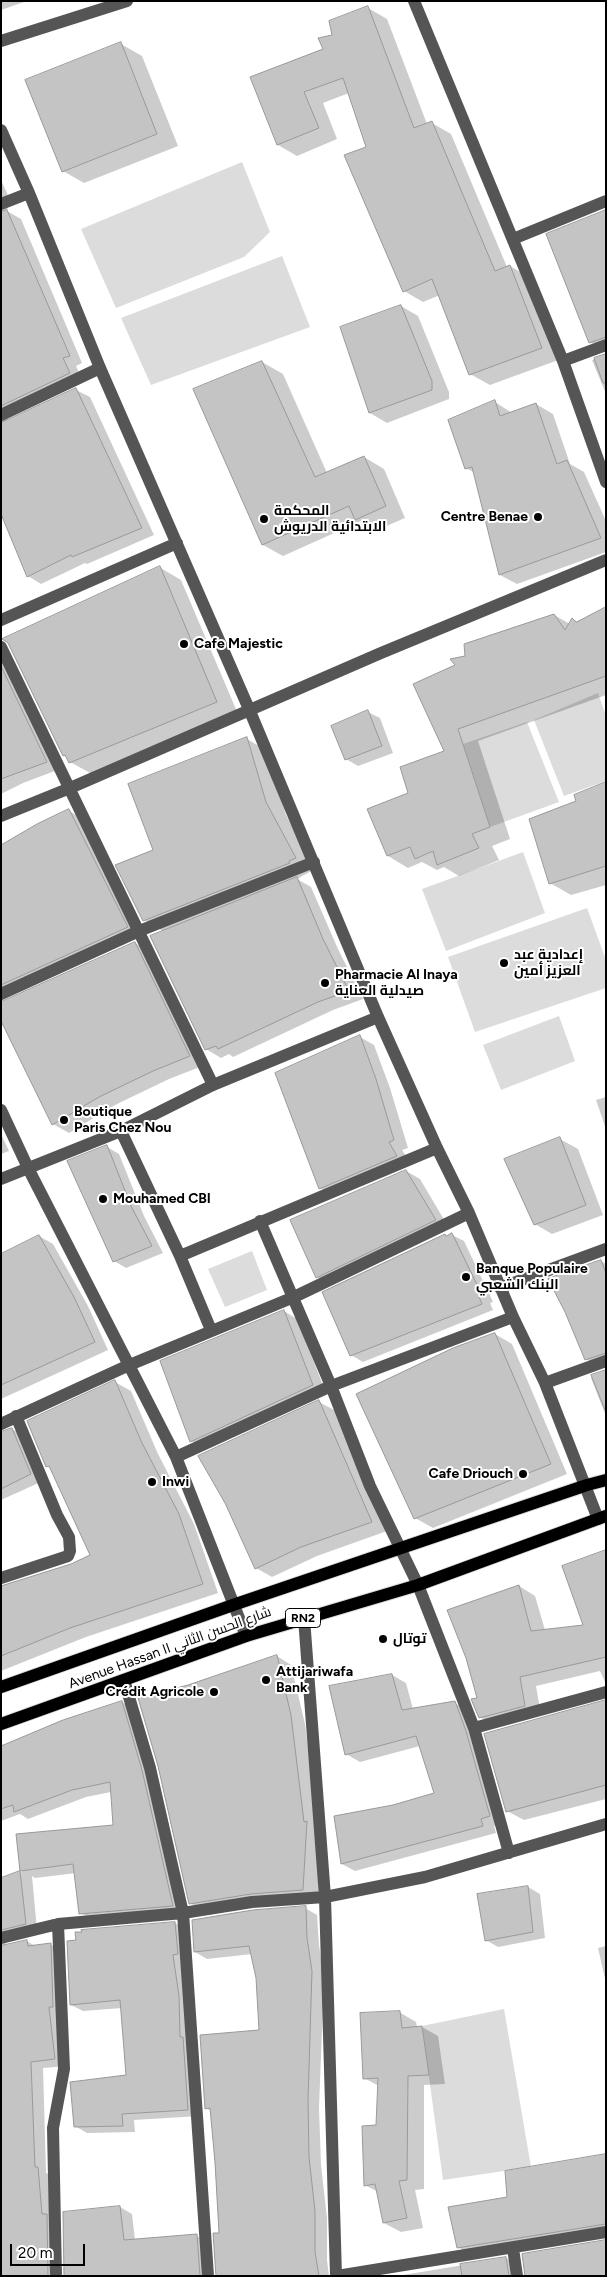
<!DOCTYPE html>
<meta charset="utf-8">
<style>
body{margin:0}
#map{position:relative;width:607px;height:2277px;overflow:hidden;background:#fff;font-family:Figtree,sans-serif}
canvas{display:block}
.frame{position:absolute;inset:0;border:2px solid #000;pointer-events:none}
.scale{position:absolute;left:10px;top:2244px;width:75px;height:22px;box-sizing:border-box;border:2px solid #000;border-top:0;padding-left:6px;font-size:15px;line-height:18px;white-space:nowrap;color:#000;-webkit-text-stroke:4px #fff;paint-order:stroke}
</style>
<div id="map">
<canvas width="607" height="2277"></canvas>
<div class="frame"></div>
<div class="scale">20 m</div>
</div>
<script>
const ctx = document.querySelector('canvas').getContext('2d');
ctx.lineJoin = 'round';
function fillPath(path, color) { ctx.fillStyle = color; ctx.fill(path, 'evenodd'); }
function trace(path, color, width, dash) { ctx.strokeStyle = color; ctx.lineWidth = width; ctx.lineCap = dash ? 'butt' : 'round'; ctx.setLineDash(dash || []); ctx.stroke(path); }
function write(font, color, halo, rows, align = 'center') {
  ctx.font = font + ' Figtree,Cairo,sans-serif'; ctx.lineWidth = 4; ctx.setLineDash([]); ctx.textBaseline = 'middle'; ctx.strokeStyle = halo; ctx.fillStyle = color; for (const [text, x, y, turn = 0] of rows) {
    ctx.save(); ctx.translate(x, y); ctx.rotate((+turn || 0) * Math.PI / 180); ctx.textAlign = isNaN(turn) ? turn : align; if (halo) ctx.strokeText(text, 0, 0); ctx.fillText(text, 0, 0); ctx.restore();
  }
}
const green = new Path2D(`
 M242,162L270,232L244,257L116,308L81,229Z
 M282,256L310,327L151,385L121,318Z
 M598,693L606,716V781L564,796L534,720Z
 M527,722L559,802L490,827L463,744Z
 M523,852L545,913L446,951L422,889Z
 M587,908L606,960V988L475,1032L448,957Z
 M559,1016L575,1061L501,1090L483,1045Z
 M252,1251L267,1290L225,1307L208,1269Z
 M504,2009L531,2167L443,2180L422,2026Z`);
const shadow = new Path2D(`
 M1,1H27L1,10Z
 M368,8L387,19L427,124L432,123L451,134L507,267L510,266L529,277L561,359L490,385L470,374L440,295L423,302L404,291L367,147L349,93L323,103L337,139L297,156L278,145L324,50L334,36Z
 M121,44L142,56L178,146L84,183L63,171Z
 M1,180L12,204L8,207L7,211L21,219L82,363L76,366L83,381L7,419V423L76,390L90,397L154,535L87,564L85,563L41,584L28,576L4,518L1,520Z
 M606,212V348L602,349L590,342Z
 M401,306L418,316L449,392V399L387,423L370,413L341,328Z
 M606,355V394L592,360Z
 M262,362L283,374L327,473L364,457L384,469L405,518L377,530L361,521L283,556L263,545Z
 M495,402L512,413L536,404L553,414L570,464L584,472L606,521V552L517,584L500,575L475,473L466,468Z
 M159,567L181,580L238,714L92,774L70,762L64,755Z
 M606,608V695L478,741L510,839L492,846L499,860L459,876L444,867L437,870L422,862L408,868L388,856L410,794L445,751L457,666L466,657L554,615L570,624L573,619L578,622Z
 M1,645L60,769L23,783L1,794Z
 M368,712L380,718L393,753L358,766L346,759Z
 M247,739L266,750L286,815L315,869L297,879L311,887L338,949L363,999L333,1010L233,1057L229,1054L221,1058L206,1049L163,931L144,920L155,851Z
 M606,783V885L571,895L550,883L578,802Z
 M69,811L82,818L140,935L1,991V845Z
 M135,943L151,953L205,1065L169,1079L115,1105L69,1133L53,1124Z
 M360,1037L374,1045L390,1088L408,1148L402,1150L411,1164L335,1196L320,1188Z
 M606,1097V1129L596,1100Z
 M1,1134L9,1151L1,1154Z
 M560,1139L578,1149L603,1215L552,1234L535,1224Z
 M107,1147L119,1154L144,1216L163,1253L126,1268L114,1261Z
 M406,1171L420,1179L449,1228L331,1285L317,1277Z
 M445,1235L447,1237L452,1235L464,1241L493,1302L490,1303L493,1310L363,1362L351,1355Z
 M39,1236L53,1244L88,1306L108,1350L1,1399V1256Z
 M601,1261L606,1264V1367L601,1368L586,1359Z
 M284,1311L297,1319L326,1393L205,1448L191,1441Z
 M495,1334L512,1344L567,1474L433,1528L415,1518Z
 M606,1370V1416L591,1378Z
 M115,1382L131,1391L158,1454L194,1524L218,1593L86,1637L1,1671V1588L71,1565L91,1555L53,1470L47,1466Z
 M319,1402L336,1411L387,1531L317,1556L272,1577L256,1568Z
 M12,1429L24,1436L43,1481L1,1500V1434Z
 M606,1551V1684L600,1671L536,1686L541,1715L497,1727L480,1717L478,1699L519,1586L535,1596L545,1630L584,1626Z
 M277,1656L291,1665L305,1724L318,1829L322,1831L318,1898L205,1912L190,1903L188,1686Z
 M392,1675L406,1683L413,1709L455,1703L468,1711L503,1824L494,1826L496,1833L355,1871L342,1864L393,1807L435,1794L420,1746L360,1762L346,1754Z
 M122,1702L135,1710L186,1913L94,1921L81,1913L76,1873L35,1878L32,1876L37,1930L8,1938L5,1947L27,1941L35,1946L50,1944L62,1951L67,2066L43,2068L46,2173L50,2175L60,2276H1V1879L22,1872L17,1835L114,1826L111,1792L86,1797L28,1819L20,1814L1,1821V1747Z
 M606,1702V1799L524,1820L507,1811Z
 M528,1887L540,1894L545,1938L498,1947L486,1940Z
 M305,1908L317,1915L319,1945L324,1979L319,2108L321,2165L327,2218V2260L329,2276H216L220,2234L211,2111L206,2108L260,2031L257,1978L252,1954L207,1959L195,1952Z
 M175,1923L187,1930L200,2116L134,2120L135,2132L87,2133L75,2126L128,2076L122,2008L83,2011L71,2005L77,1941L83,1931Z
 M606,1946V1983L598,1948Z
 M399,2012L416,2022L417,2027H422L438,2036L445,2084L424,2085V2189L415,2190L423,2228L401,2232L384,2223L378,2192L365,2185L377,2126L379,2086L364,2078Z
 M509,2198L599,2222L606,2226L473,2256L458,2247Z
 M120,2207L132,2214L135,2240L197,2236L209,2243L212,2276H65L64,2213Z
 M506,2258L521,2267L523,2276H397Z`);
const building = new Path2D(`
 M368,6L414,128L432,121L495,271L510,265L542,348L469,375L432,279L403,292L344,155L366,147L343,78L304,92L319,128L277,145L250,77L323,49L318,38L332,35L329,21Z
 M121,42L157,134L62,172L25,80Z
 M7,210L70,356L63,358L70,373L1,406V212Z
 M606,210V337L589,343L546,234Z
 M401,305L432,381V390L369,413L340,327Z
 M606,354V383H603L594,358Z
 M262,361L315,477L364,456L386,506L355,520L349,506L262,545L193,389Z
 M76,388L142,528L72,557L71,555L27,577L1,514V423Z
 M495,400L500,416L536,403L557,464L567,460L601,538L499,575L472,467L465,469L448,420Z
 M160,566L217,702L69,763L65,755L63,756L8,643L2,639Z
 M606,607V676L458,729L490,827L472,834L479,848L437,865L433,851L415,859L410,847L387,856L367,809L408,793L400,767L444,751L413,684L455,665L450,659L465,656L464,644L554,614L565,630L572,618L576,622Z
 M1,666L47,762L1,779Z
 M368,710L382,746L345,760L331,726Z
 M247,737L266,802L296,858L289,861L290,863L143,921L115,865L153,850L128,784Z
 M606,782V866L549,884L529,819L576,801L574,795Z
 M69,809L128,927L1,985V845L37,824Z
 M297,877L323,939L349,991L318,1002L218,1049L216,1046L205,1050L150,936Z
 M135,942L190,1056L153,1071L99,1097L52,1125L1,1021V1002Z
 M360,1035L376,1079L394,1140L389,1142L397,1156L319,1189L275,1073Z
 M560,1137L586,1205L534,1225L504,1159Z
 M107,1145L132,1208L152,1246L113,1262L67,1161Z
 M406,1170L436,1220L316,1278L290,1220Z
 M452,1233L482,1295L479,1297L482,1304L350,1356L322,1292L445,1234L446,1236Z
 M39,1235L74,1297L95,1342L1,1385V1254Z
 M601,1260L606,1273V1353L585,1360L565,1312L548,1279Z
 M284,1310L313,1385L190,1442L160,1361Z
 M495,1333L551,1464L414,1519L356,1394L453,1348Z
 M606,1370V1410H605L591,1375Z
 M115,1380L142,1443L179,1514L203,1584L70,1628L1,1656V1586L71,1564L90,1555L49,1466L46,1467L27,1421Z
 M319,1400L372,1522L301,1547L255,1569L225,1503L198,1456Z
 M12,1428L31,1474L1,1489V1432Z
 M606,1550V1657L520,1677L525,1706L479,1718L471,1699L477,1698L466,1658L447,1610L519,1585L531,1631L583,1625L562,1566Z
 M277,1655L291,1715L304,1822L307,1821L303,1890L251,1894L189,1904L158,1766L138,1698L188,1685Z
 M392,1674L402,1710L455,1701L466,1731L490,1816L481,1819L483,1826L341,1864L334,1816L393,1805L434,1793L416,1736L345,1755L329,1686Z
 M606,1700V1785L506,1812L484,1734Z
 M122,1701L142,1770L173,1906L79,1914L73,1864L20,1871L16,1834L113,1825L110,1782L72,1790L14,1812L13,1805L1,1809V1746L63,1720Z
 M20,1871L26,1924L1,1930V1878Z
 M528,1886L533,1932L485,1941L477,1894Z
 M306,1906L307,1938L312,1971L308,2100L309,2157L315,2211V2252L319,2276H216L213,2233H219L215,2162L210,2108L205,2109L200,2035L259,2030L256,1978L249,1946L194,1952L192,1920L253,1910Z
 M175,1922L178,1954L173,1955L179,1996L180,2037H183L188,2110L122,2114L123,2126L74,2127L70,2082L126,2075L120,2000L70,2005L67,1941L76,1940L75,1932H82L81,1930Z
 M27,1940L28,1946L51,1943L53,2007H49L55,2059L31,2062L35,2167H38L42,2214H47L48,2276H1V1946Z
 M400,2011L402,2028L422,2026L429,2075L408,2076L407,2180L399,2181L407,2218L383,2223L375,2184L364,2186L362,2126L376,2125L378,2078L363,2079L360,2013Z
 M606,2154V2224L457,2248L448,2207L507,2197L505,2171Z
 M120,2206L124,2240L197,2234L200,2276H64L63,2212Z
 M606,2240V2276H525L522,2254Z
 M506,2257L509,2276H462L460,2264Z`);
const minor = new Path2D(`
 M414,1L563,361L606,482
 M1,41L127,1
 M1,130L29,193L100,368L249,709L378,1017L437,1148L469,1213L513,1317L545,1383L598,1519
 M1,204L29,193
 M513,239L606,201
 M563,361L606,345
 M1,415L100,368
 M1,620L177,543
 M1,647L213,1085
 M1,816L70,788L381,653L606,560
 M1,994L139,931L314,862
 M1,1110L29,1170L176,1457L246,1636
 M121,1131L180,1256L211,1330
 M1,1179L121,1131L213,1085L378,1017
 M260,1221L331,1386L370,1486L418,1585L474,1728L509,1853
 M180,1256L437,1148
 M500,1288L606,1249
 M545,1383L606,1361
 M1,1424L127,1366L294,1297L469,1213
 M176,1457L331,1386L513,1317
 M1,1578L68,1556L70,1551L69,1537L57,1515L16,1416
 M304,1618L325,1897L336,2276
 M124,1680L150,1768L183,1913L208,2276
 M474,1728L606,1692
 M1,1938L58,1924L183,1913L252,1902L325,1897L425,1877L606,1824
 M513,2248L517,2276
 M56,2276L53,2128L64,2069L58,1924
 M337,2276L606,2232`);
const major = new Path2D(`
 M1,1687L233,1605L587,1485L606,1480
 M1,1724L246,1636L418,1585L606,1516`);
const markers = [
 [538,517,5,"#000"],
 [264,519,5,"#000"],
 [184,644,5,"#000"],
 [504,963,5,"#000"],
 [325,983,5,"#000"],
 [64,1120,5,"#000"],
 [103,1199,5,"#000"],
 [466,1277,5,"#000"],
 [523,1474,5,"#000"],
 [152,1482,5,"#000"],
 [383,1639,5,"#000"],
 [266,1680,5,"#000"],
 [214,1692,5,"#000"]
];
const shields = [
 [303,1618,35]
];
const shieldNames = [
 ["RN2",303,1618]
];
const poiNames = [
 ["المحكمة",274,511],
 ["الابتدائية الدريوش",274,527],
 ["Centre Benae",528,517,"right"],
 ["Cafe Majestic",194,644],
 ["إعدادية عبد",514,955],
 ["العزيز أمين",514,971],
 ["Pharmacie Al Inaya",335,975],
 ["صيدلية العناية",335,991],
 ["Boutique",74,1112],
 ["Paris Chez Nou",74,1128],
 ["Mouhamed CBI",113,1199],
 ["Banque Populaire",476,1269],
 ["البنك الشعبي",476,1285],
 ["Cafe Driouch",513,1474,"right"],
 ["Inwi",162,1482],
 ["توتال",393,1639],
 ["Attijariwafa",276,1672],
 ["Bank",276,1688],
 ["Crédit Agricole",204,1692,"right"]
];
const streetNames = [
 ["Avenue Hassan II شارع الحسن الثاني",170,1648,-20]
];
fillPath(green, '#dcdcdc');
fillPath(shadow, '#0003');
fillPath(building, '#c4c4c4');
trace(building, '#999', 1);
trace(major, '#dbdbdb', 14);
trace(minor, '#555', 12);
trace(major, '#000', 12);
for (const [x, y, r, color] of markers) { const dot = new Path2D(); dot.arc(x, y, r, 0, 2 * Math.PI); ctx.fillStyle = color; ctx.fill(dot); trace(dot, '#fff', 2); }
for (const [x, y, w] of shields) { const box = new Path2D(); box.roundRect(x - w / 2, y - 9.5, w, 19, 4); ctx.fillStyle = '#fff'; ctx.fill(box); trace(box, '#000', 1); }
write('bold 12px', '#000', null, shieldNames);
write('bold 14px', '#000', '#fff', poiNames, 'left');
write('14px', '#000', '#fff', streetNames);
</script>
